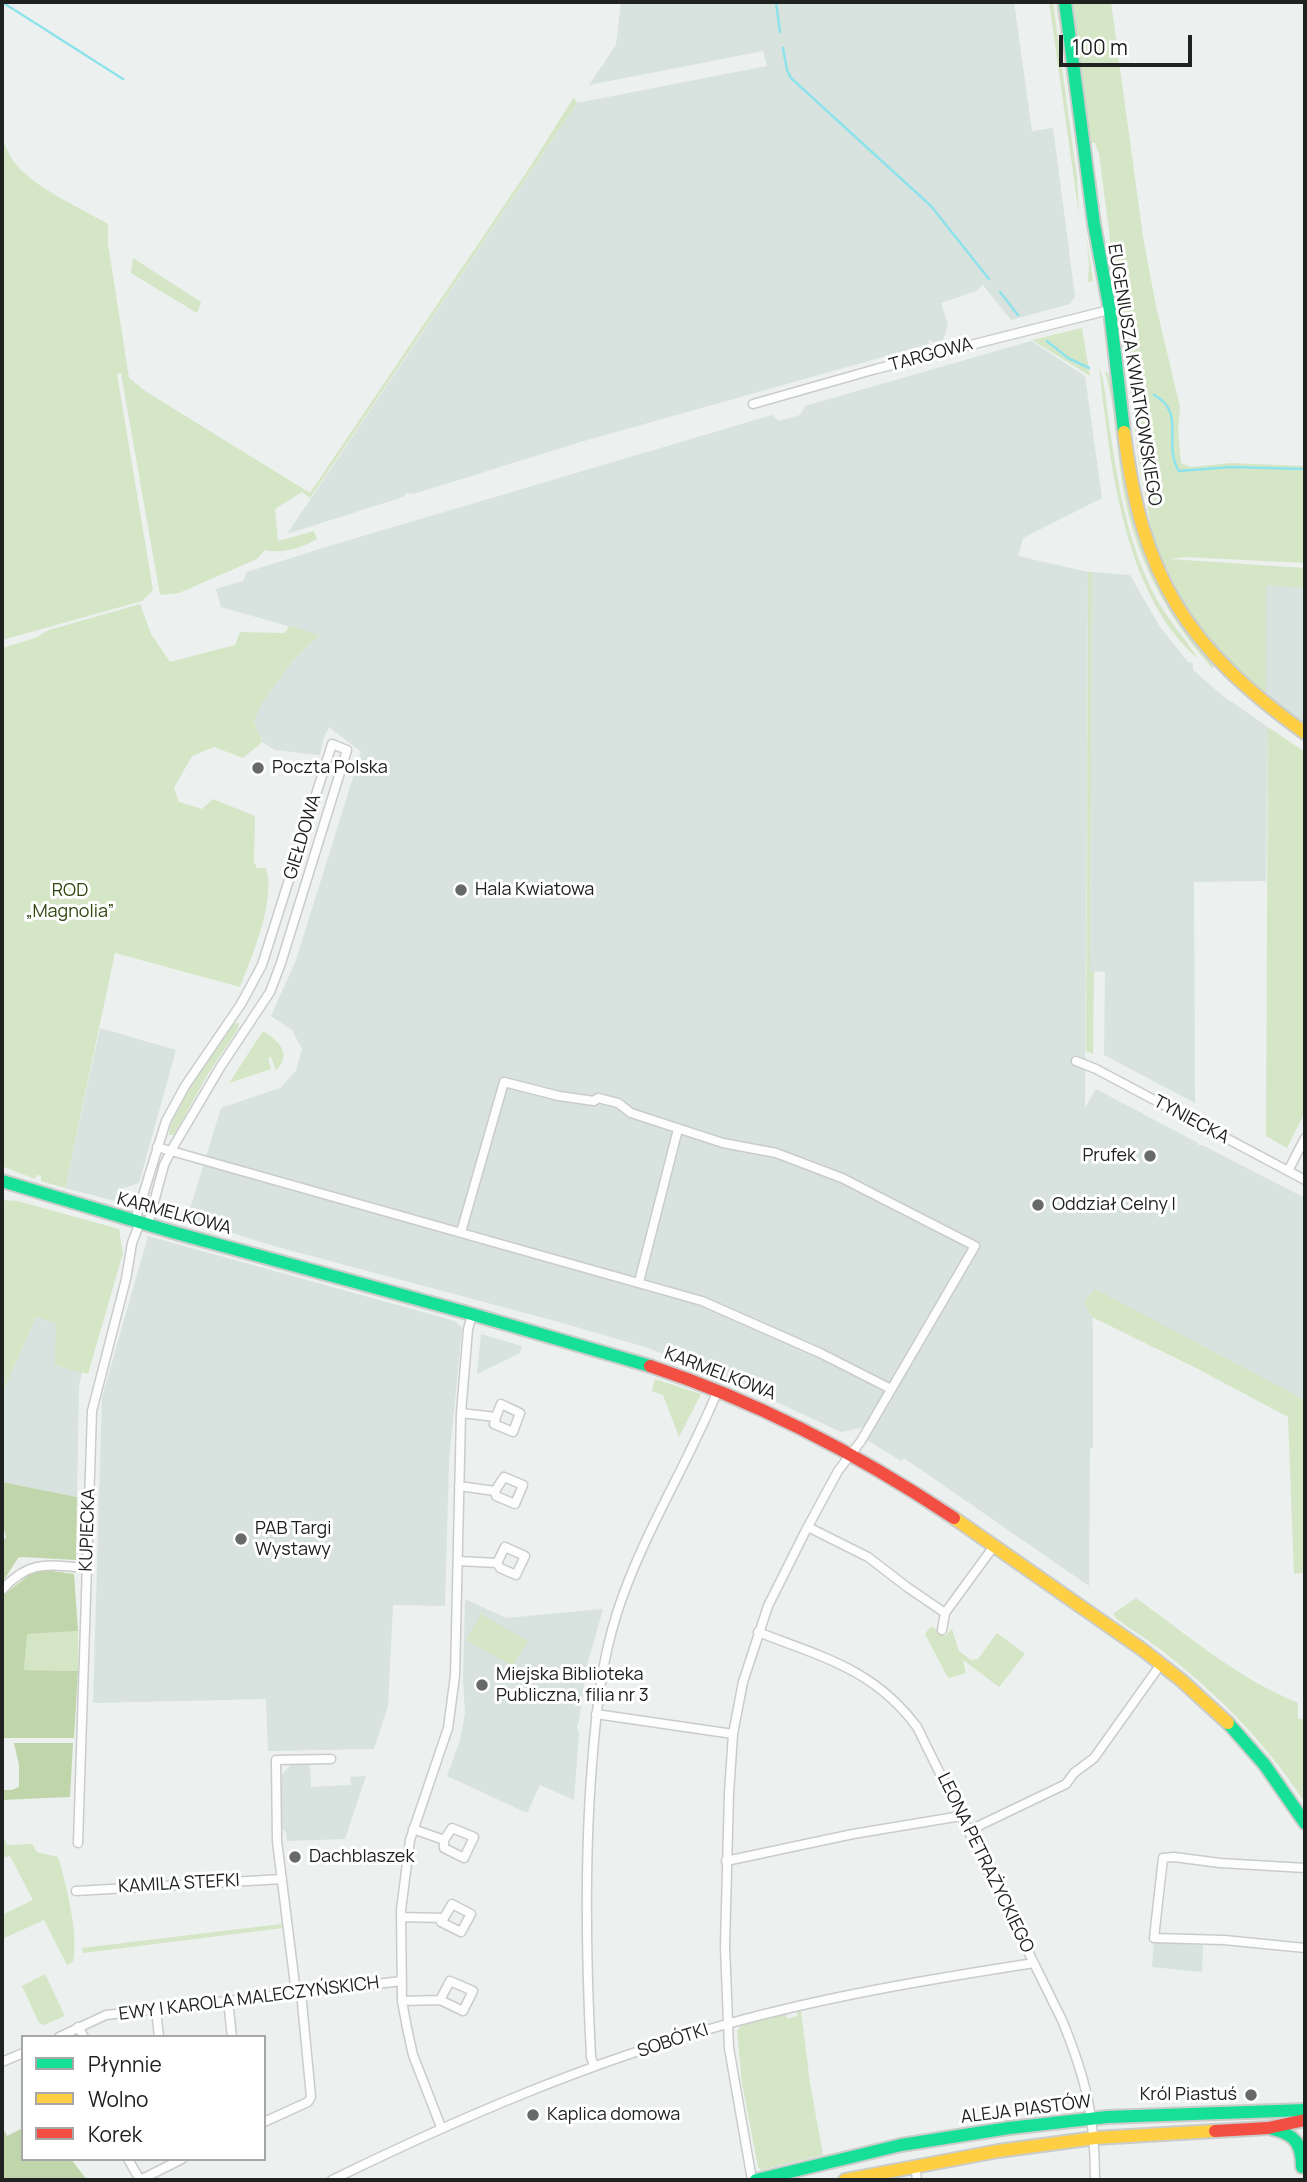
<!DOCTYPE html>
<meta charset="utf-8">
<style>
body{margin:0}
#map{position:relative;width:1307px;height:2182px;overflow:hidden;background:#ecf0ee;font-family:Manrope,sans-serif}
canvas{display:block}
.frame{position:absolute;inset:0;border:4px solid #202221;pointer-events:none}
.legend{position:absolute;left:21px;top:2035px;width:245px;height:126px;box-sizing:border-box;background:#fff;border:2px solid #a6a7a6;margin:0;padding:9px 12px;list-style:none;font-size:21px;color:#202221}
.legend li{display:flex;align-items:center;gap:14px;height:35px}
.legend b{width:35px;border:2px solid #a6a7a6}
.scale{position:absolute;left:1059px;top:35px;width:133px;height:32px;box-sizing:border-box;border:4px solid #202221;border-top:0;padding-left:9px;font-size:21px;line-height:24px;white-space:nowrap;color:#202221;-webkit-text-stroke:5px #fff;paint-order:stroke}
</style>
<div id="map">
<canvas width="1307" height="2182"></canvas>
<div class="frame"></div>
<ul class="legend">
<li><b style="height:9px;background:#16e098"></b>Płynnie</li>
<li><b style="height:9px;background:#ffcf43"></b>Wolno</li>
<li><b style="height:9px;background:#f24e42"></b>Korek</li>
</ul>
<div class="scale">100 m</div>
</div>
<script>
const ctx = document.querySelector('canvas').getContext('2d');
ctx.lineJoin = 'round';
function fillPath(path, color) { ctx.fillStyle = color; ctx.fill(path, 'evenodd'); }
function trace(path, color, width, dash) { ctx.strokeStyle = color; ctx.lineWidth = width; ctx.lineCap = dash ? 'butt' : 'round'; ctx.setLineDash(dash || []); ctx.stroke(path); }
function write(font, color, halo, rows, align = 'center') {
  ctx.font = font + ' Manrope,sans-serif'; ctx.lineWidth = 6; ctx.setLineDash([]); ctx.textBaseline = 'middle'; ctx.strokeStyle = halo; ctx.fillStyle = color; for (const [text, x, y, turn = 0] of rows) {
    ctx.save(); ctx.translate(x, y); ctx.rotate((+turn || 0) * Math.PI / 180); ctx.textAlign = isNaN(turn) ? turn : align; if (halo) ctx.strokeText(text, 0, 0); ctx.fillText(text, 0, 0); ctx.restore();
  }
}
const built = new Path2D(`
 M621,2H1014L1032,131L1053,128L1075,296L1070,304L1011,320L983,285L976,291L941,303L948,325L943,340L933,342L932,340L928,341L929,344L584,441L413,494L407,493L403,497L287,534L577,103L767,66L763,51L589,85L616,45Z
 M1031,341L1085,376L1102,498L1023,538L1018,556L1088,572L1085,1108L1096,1089L1198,1143V1145H1202L1305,1198V1400L1095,1291L1084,1302L1092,1317L1093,1330V1448H1090L1089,1586L904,1458L901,1461L867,1440L873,1431L864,1427L841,1432L736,1383L648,1348L559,1322L274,1246L187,1219L221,1108L280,1088L296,1071L302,1049L292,1030L271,1016L296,960L361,752L329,727L324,737L320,755L275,750L262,742L254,721L261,704L291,663L319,635L221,607L216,589L243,581L247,572L326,547L772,415L779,421L800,415L805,406Z
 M1092,572L1130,575L1160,627L1188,662L1193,663V670L1223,696L1268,727L1266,881L1194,882L1195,1103L1104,1055L1105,972L1090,971Z
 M1266,585L1305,588V724L1266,697Z
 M100,1028L176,1050L139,1183L118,1190L115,1201L65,1188Z
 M148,1236L455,1321L462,1328L449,1462L445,1606L393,1605L388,1706L374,1749L268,1751L266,1699L93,1703L102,1397Z
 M36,1317L56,1323V1365L82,1372L79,1387L77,1497L2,1482V1394Z
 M481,1334L522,1346L520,1353L477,1374Z
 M465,1599L506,1618L603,1609L586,1669L579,1722L577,1726L579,1734L574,1800L540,1785L527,1813L447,1776L460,1741L465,1714L463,1679Z
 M310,1764L311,1787L351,1785L350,1777L366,1776L345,1839L287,1841L286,1833L282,1828L280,1776L291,1765Z
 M1154,1941L1203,1945L1202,1972L1152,1967Z`);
const green = new Path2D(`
 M1049,2H1053L1077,177L1079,215Z
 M1056,2H1060L1082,166L1086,233L1093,281L1088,282L1089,265L1081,175Z
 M1072,2H1111L1143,237L1156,306L1180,407L1178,430L1181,463L1190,467L1231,463L1305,466V563L1184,557L1170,559L1305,568V588L1266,585V697L1238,673L1196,625L1159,560L1151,527L1139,463L1099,154L1095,143H1091Z
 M574,97L577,103L310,498L302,492L275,509L278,541L314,531L317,539C301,548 283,554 265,550L257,559L179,593L160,595L121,373L117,374L153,590L142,601L2,640V137C5,145 9,155 14,162C31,186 82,209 108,224V244L129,378L145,391L310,493L530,167Z
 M133,258L201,302L197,313L131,273Z
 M1082,328L1090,376L1032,340Z
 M1099,367L1103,379C1114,454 1120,529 1156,598C1168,620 1186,639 1198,659C1122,593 1110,460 1099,367Z
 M1107,371L1111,383L1124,473L1162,594L1181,624L1213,664V669C1165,616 1133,553 1122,483C1116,447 1116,407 1105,372Z
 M1088,572H1092L1090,971H1094L1093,1054L1086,1051Z
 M140,604L151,634L170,662L235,645L240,632L285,633L289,626L319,635L291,663L261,704L254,721L262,742L243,758L214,747L192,756L174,788L179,802L202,809L213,799L255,816L254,862L257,868H266C276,902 252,955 240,987L115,953L65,1188L41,1181V1176L37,1175L35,1179L2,1166V648L35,638L49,630Z
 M1268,727L1305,752V1112L1287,1148L1266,1136Z
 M235,1023H239L238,1029L208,1074L174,1135H169C168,1116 220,1037 235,1023Z
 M263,1031C278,1040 293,1054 276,1070L271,1057L268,1058L271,1069L229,1083Z
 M2,1200L18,1201L119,1229L123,1253L88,1374L55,1365L56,1323L36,1317L2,1394Z
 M1095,1289L1305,1400V1573L1294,1574L1288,1417L1198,1369L1092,1317L1084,1302Z
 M655,1379L701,1394L679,1437L663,1395L652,1391Z
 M1136,1598C1189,1636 1237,1678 1298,1703V1719H1305V1803C1266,1742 1215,1691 1157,1647C1144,1637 1130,1629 1117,1619L1113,1614Z
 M481,1614L528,1641L513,1666L466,1640Z
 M931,1626L945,1636L952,1629L959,1651L971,1660L978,1659L997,1633L1025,1654L999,1687L963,1660L966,1673L948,1678L925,1634Z
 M78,1631V1671L24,1670L26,1634Z
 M2,1834L7,1845L32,1844L37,1852L58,1857C66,1883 79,1935 73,1962L67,1965L44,1920L2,1939V1915L33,1900L10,1856L2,1858Z
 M281,1924L283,1928L83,1953L82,1948Z
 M45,1974L65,2016L44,2025L39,2023L22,1986Z
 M801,2011L810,2083L823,2155L761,2170L758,2167L742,2083L737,2031L741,2026L786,2014L787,2019L797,2016V2012Z`);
const forest = new Path2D(`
 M2,1482L77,1497L76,1560L22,1557L18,1558L2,1583V1541L6,1538L2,1519Z
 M44,1570L74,1574L78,1631L27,1634L24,1670L78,1671L74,1738H2V1596L29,1575Z
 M14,1743H73L70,1797L2,1800V1790H12L19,1787V1765Z
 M2,2126L7,2136L23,2128V2159H71L87,2180H2Z`);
const stream = new Path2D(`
 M2,2L123,79
 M776,2L780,32
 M783,48L787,70L791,78L931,206L989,279
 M1000,292L1018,315
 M1047,341L1068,358L1089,368
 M1154,395C1187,412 1162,445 1179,471L1231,467L1305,469`);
const street = new Path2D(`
 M753,404L876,369L1109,310
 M1076,1061L1096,1069L1305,1180
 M157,1147L702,1301L820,1353L891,1389
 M1288,1171L1305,1138
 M135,1221L166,1121L185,1086L241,1004L262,965L332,744L347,750L281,963L270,992L221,1066L172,1149L164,1165L148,1224
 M461,1232L504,1082L559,1096L594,1101L598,1098L618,1103L631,1113L723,1143L776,1153L842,1178L975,1246L861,1441L838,1471L805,1532L768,1606L743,1682L733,1734L729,1793L725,1946L729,2048L752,2180
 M639,1282L678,1129
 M461,1413L496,1417L494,1424L513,1432L520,1413L501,1404L496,1417
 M459,1486L495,1491L496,1496L515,1504L523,1485L504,1477L495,1491
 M808,1527L868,1557L907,1587L945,1613L994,1546
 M458,1561L497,1563L500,1568L516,1575L525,1556L505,1547L497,1563
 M2,1590C29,1559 49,1565 87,1568
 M942,1630L945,1613
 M758,1632C822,1657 874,1669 917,1727L1062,2020C1086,2079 1095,2116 1095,2180
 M596,1714L733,1734
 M413,1829L444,1840V1848L464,1858L474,1837L452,1828L444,1840
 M968,1831L1066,1784L1074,1773L1094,1758L1161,1664
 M78,1843L92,1411L126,1279L132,1243L140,1222
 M726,1861L853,1834L961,1816
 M1305,1868L1220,1863L1174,1857L1163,1858L1154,1938L1224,1940L1305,1948
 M76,1891L282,1879
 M401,1917L444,1918L441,1922L461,1932L471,1914L452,1904L444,1918
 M296,1993L277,1841L276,1760L331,1759
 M228,2001L232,2037
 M402,2001L440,2000L463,2011L473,1991L450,1981L440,2000
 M156,2009L159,2037
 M78,2027L84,2037
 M59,2037L106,2015L402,1981
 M2,2062L23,2053
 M594,2066L591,2057C586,1959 584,1863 592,1765C596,1713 601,1663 617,1613C642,1535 687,1466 718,1390
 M264,2122L308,2102L311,2097L301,1992
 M441,2127L413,2055L407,2028L402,2001L401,1910L410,1840L448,1728L455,1676L461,1413L468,1329L472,1315
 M128,2159L140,2180L182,2159
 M915,2165L917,2180
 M332,2180C459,2118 589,2062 727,2024C828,1996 931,1979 1034,1963`);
const fast = new Path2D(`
 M1065,2L1094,224L1110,311L1124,432
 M2,1181L176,1233L468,1313L650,1366
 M1228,1723L1264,1764L1305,1823
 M1272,2129C1295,2134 1302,2144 1302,2167
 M756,2180L901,2145L1009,2128L1107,2117L1305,2110`);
const slow = new Path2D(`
 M1124,432C1142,578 1186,647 1305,733
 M954,1518L1143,1650L1181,1680L1228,1723
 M845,2180L998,2151L1095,2138L1215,2131`);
const jam = new Path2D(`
 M650,1366C759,1402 858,1454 954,1518
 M1215,2131L1268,2128L1305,2120`);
const markers = [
 [258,768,7,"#676a69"],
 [461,890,7,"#676a69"],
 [1150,1156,7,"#676a69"],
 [1038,1205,7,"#676a69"],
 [241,1539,7,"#676a69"],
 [482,1685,7,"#676a69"],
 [295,1857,7,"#676a69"],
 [1251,2095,7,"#676a69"],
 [533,2115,7,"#676a69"]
];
const streetNames = [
 ["TARGOWA",931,355,-15],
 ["EUGENIUSZA KWIATKOWSKIEGO",1134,375,81],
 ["GIEŁDOWA",303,837,-73],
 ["TYNIECKA",1191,1120,28],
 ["KARMELKOWA",174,1214,15],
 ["KARMELKOWA",720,1374,21],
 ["KUPIECKA",88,1530,-88],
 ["LEONA PETRAŻYCKIEGO",985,1863,64],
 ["KAMILA STEFKI",179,1884,-3],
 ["EWY I KAROLA MALECZYŃSKICH",249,1999,-7],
 ["SOBÓTKI",673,2041,-18],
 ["ALEJA PIASTÓW",1026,2110,-7]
];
const poiNames = [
 ["Poczta Polska",272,768],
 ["Hala Kwiatowa",475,890],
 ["Prufek",1136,1156,"right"],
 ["Oddział Celny I",1052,1205],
 ["PAB Targi",255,1529],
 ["Wystawy",255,1550],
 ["Miejska Biblioteka",496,1675],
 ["Publiczna, filia nr 3",496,1696],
 ["Dachblaszek",309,1857],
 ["Król Piastuś",1237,2095,"right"],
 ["Kaplica domowa",547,2115]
];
const parkNames = [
 ["ROD",70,891],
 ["„Magnolia”",70,912]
];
fillPath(built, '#d8e2de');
fillPath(green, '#d5e6c6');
fillPath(forest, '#c0d5aa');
trace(stream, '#8ee2eb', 2.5);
trace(street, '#cacccb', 11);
trace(fast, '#cacccb', 16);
trace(slow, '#cacccb', 16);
trace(jam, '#cacccb', 16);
trace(street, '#fcfdfc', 8);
trace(fast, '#16e098', 12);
trace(slow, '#ffcf43', 12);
trace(jam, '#f24e42', 12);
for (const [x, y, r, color] of markers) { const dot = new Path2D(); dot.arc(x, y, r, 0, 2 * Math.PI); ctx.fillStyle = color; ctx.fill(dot); trace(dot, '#fff', 2.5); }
write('18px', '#202221', '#fff', streetNames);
write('18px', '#202221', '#fff', poiNames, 'left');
write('18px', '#30460f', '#fff', parkNames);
</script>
